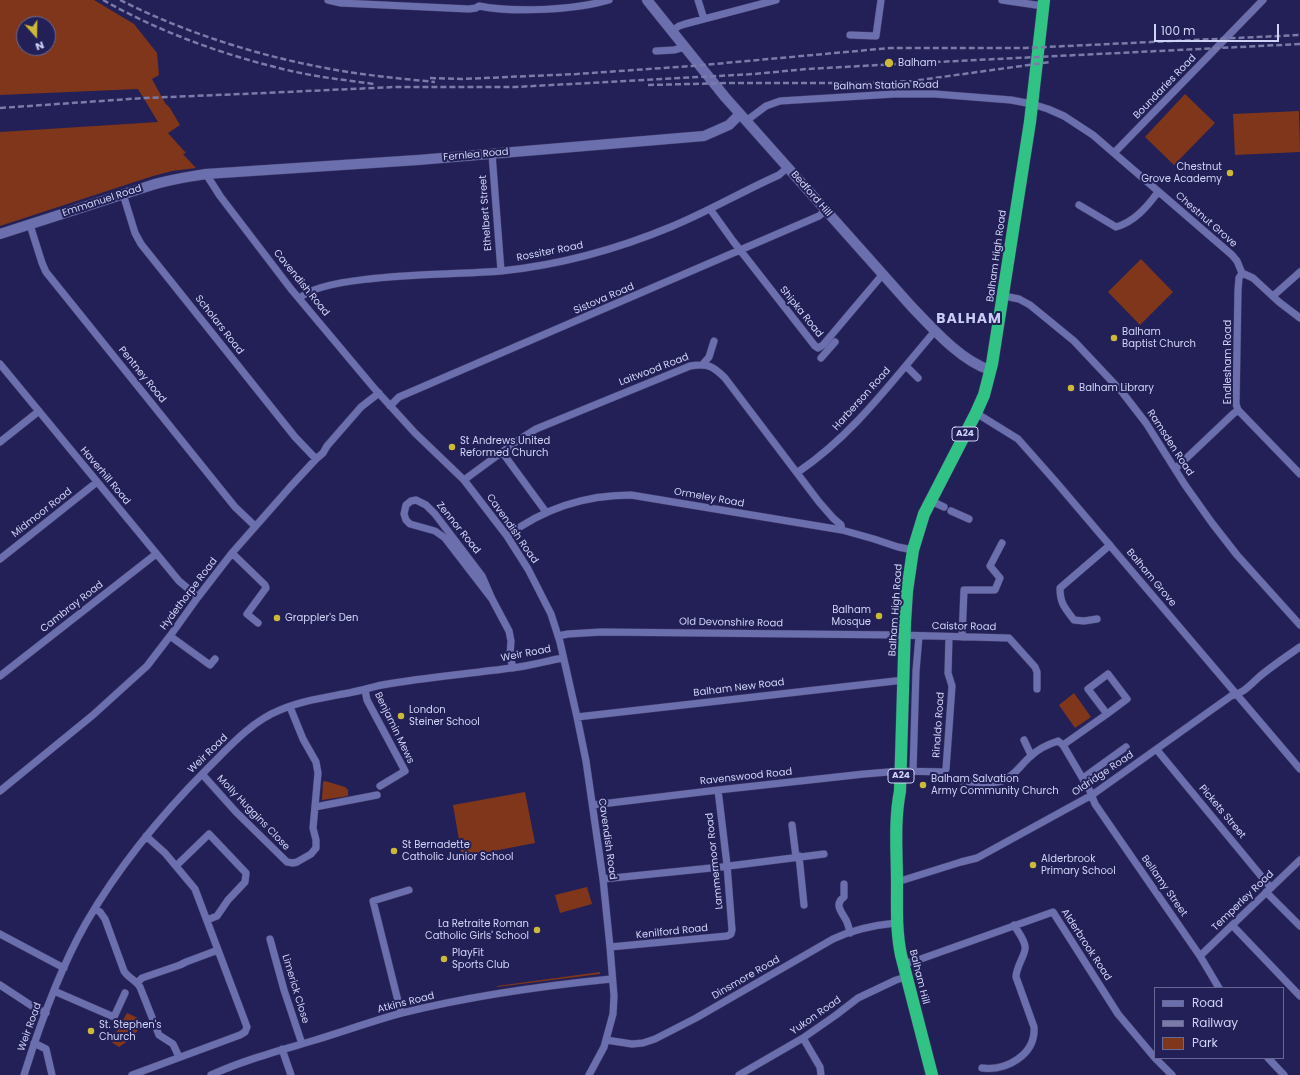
<!DOCTYPE html>
<style>
body{margin:0}
#map{position:relative;width:1300px;height:1075px;overflow:hidden;background:#222056;font-family:Poppins,sans-serif}
canvas{display:block}
.legend{position:absolute;left:1154px;top:987px;width:130px;height:72px;box-sizing:border-box;background:#222056;border:1px solid #676896;margin:0;padding:5px 7px;list-style:none;font-size:12px;color:#cfd3f6}
.legend li{display:flex;align-items:center;gap:8px;height:20px}
.legend b{width:20px;border:1px solid #676896}
.north{position:absolute;left:16px;top:16px;width:40px;height:40px;box-sizing:border-box;background:#222056;border:1px solid #676896;border-radius:50%;rotate:160deg;font-size:11px;font-weight:700;line-height:16px;text-align:center;color:#cfd3f6}
.north::after{content:'';display:block;margin:auto;width:14px;height:18px;background:#cdb938;clip-path:polygon(50% 0,100% 100%,50% 72%,0 100%)}
.scale{position:absolute;left:1154px;top:24px;width:125px;height:18px;box-sizing:border-box;border:2px solid #cfd3f6;border-top:0;padding-left:5px;font-size:12px;line-height:14px;white-space:nowrap;color:#cfd3f6;-webkit-text-stroke:3px #222056;paint-order:stroke}
</style>
<div id="map">
<canvas width="1300" height="1075"></canvas>
<ul class="legend">
<li><b style="height:5px;background:#6b6fad"></b>Road</li>
<li><b style="height:5px;background:#7a7ba8"></b>Railway</li>
<li><b style="height:11px;background:#80361a"></b>Park</li>
</ul>
<div class="north">N</div>
<div class="scale">100 m</div>
</div>
<script>
const ctx = document.querySelector('canvas').getContext('2d');
ctx.lineJoin = 'round';
function fillPath(path, color) { ctx.fillStyle = color; ctx.fill(path, 'evenodd'); }
function trace(path, color, width, dash) { ctx.strokeStyle = color; ctx.lineWidth = width; ctx.lineCap = dash ? 'butt' : 'round'; ctx.setLineDash(dash || []); ctx.stroke(path); }
function write(font, color, halo, rows, align = 'center') {
  ctx.font = font + ' Poppins,sans-serif'; ctx.lineWidth = 4; ctx.setLineDash([]); ctx.textBaseline = 'middle'; ctx.strokeStyle = halo; ctx.fillStyle = color; for (const [text, x, y, turn = 0] of rows) {
    ctx.save(); ctx.translate(x, y); ctx.rotate((+turn || 0) * Math.PI / 180); ctx.textAlign = isNaN(turn) ? turn : align; if (halo) ctx.strokeText(text, 0, 0); ctx.fillText(text, 0, 0); ctx.restore();
  }
}
const green = new Path2D(`
 M0,0H94L134,24L157,53L159,75L152,79L165,103L170,108L180,125L168,133L186,153L183,154L196,168L172,171L153,176L0,226V132L158,122L138,89L0,95ZM24,24H48V48H24Z
 M1185,94L1215,123L1174,165L1145,137Z
 M1299,111L1300,152L1235,155L1233,114Z
 M1141,259L1173,292L1140,325L1108,292Z
 M1074,693L1091,717L1075,728L1059,705Z
 M325,781L345,787L348,790V796L322,800L323,782Z
 M525,792L535,843L462,857L453,805Z
 M587,887L592,904L560,913L555,895Z
 M600,972V974L497,987V986Z
 M127,1013L138,1018L141,1025L136,1033L131,1034L128,1041L119,1047L111,1042Z`);
const street = new Path2D(`
 M328,0L341,3L469,9L476,8L479,6C514,13 575,10 609,0
 M698,0L704,19
 M1002,0L1043,6
 M672,31L679,26L685,24L776,0
 M850,35L876,36L881,0
 M656,51L674,50L685,47
 M746,121L766,106L780,101L894,94H935L1011,100L1032,104L1048,109L1064,116L1093,135L1232,255L1237,261L1242,273L1253,278L1279,302L1300,318
 M1114,153L1263,0
 M492,154L501,271
 M206,174L220,196L291,289L374,388L415,433L464,480L507,536L528,569L551,614L560,642L577,717L586,761L603,879L610,947L614,996L613,1014L604,1047L589,1075
 M123,194L135,233L141,244L295,437L316,459
 M1079,205L1116,227C1134,222 1147,207 1158,192
 M710,209L733,241L815,346L818,348L823,345L883,274
 M30,225L42,263L46,272L235,507L255,526
 M1242,273L1239,278L1238,290L1236,404L1238,410L1300,474
 M1004,296L1019,299L1030,305L1074,341L1122,392L1146,423L1185,485L1212,523L1237,555L1300,625
 M1273,296L1300,272
 M300,298C325,273 461,275 501,271C560,265 618,249 673,226C709,211 743,191 779,175L788,167
 M821,358L835,342
 M0,364L179,581L198,597
 M703,364L709,357L714,341
 M906,366L918,378
 M390,406L399,397L819,216L825,211
 M976,413L1018,439L1056,482L1300,769
 M0,442L39,411
 M502,452L546,512
 M1175,469L1233,414L1238,410
 M798,472C853,435 892,381 935,331
 M464,480L517,441L536,429L690,366C708,363 713,366 725,378L819,502L833,518L841,525L842,530
 M931,501L944,507
 M951,511L969,519
 M507,536C543,509 586,495 631,495L842,530L874,539L898,547L913,550
 M232,553L265,585L266,588L247,614L258,623
 M0,559L97,482
 M492,599L445,538L435,531L410,524L406,520L404,514L406,505L411,501L416,500L426,505L435,514L482,576L492,599L509,631L511,641L510,656L513,668
 M1097,619L1084,621L1074,620C1065,608 1060,604 1060,588L1110,545
 M170,636L210,665L215,659
 M558,636L568,634L601,632L898,635L1009,638L1035,667L1037,672V689
 M962,637L964,590H995L1000,578L990,566L1002,543
 M0,676L156,554
 M365,690L367,700L405,771L380,786
 M1107,714L1127,699L1108,674L1088,689L1107,714L1063,745L1090,791L1095,804L1200,956L1219,988
 M577,717L904,680
 M1024,740L1031,755
 M1157,750L1271,888
 M913,771L916,671L919,636
 M202,774L236,812L287,862L293,863L297,862L311,854L316,848V840L313,828L318,773L316,762L303,739L290,707
 M1083,778L1126,747
 M962,781C974,782 990,785 1002,781C1015,776 1021,764 1031,756C1038,749 1049,744 1058,741L1063,745
 M0,791L93,715L147,666L170,636L198,597L232,553L291,486L316,459L323,453L327,446L361,407L379,393
 M593,805L718,790L864,774L901,771L944,772L946,769L952,686L948,673L949,637
 M315,807L377,795
 M792,825L796,857
 M799,856L804,905
 M176,866L209,834L246,873L245,882L228,900L217,916L207,920
 M603,879L721,867L824,854
 M897,882L961,862L977,858L1092,795L1231,696C1244,693 1250,685 1259,677C1272,666 1287,656 1300,647
 M844,884V897C834,904 841,911 846,920C848,924 849,928 850,933
 M1266,892L1300,926
 M95,909L100,912L105,919L124,971C128,978 136,980 140,987L159,1035L173,1044L179,1057
 M1232,925L1300,996
 M0,934L64,968
 M270,939L284,990L302,1044
 M610,947L727,936L731,934L732,930L727,865L718,790
 M1200,956L1300,860
 M903,964L918,960L1053,912L1118,1014L1155,1058
 M138,982L142,978L180,965L186,962L218,950
 M0,985L35,1008L46,1013
 M54,991L114,1017L125,993
 M401,1013L373,901L409,890
 M803,1038L820,1067L821,1075
 M606,1040L632,1044L643,1043L655,1039L696,1018L833,939C852,930 875,925 896,923
 M34,1043L46,1049L52,1075
 M282,1049L291,1075
 M1155,1058L1172,1075
 M1268,1058L1284,1075
 M982,1068C1006,1071 1036,1055 1034,1027L1016,977C1016,966 1027,953 1025,946C1024,939 1018,932 1014,925
 M24,1075C40,1024 59,970 86,923C119,866 161,815 208,768C229,747 252,721 280,710C303,700 329,697 353,692C363,690 372,687 382,685C425,677 468,674 511,668C529,666 546,661 563,658
 M132,1075L240,1035L245,1032L247,1027L195,889L165,853L146,836
 M211,1075C244,1060 278,1051 312,1041C342,1032 372,1021 402,1013C470,996 541,986 611,979
 M739,1075L803,1038L836,1015L858,998L896,980L906,977`);
const secondary = new Path2D(`
 M647,0L725,97L911,306C932,328 961,361 990,370
 M0,234L149,186C167,180 186,177 206,174L418,160L704,136L729,125L740,114`);
const highway = new Path2D(`
 M932,1075L901,955C896,931 897,908 897,883C897,852 894,822 900,791L905,623L907,591L913,550L924,514L976,413L984,395L992,364L1030,122L1044,0`);
const rail = new Path2D(`
 M103,0C160,32 223,55 287,70C316,77 345,80 374,84
 M120,0C190,35 265,58 342,71C373,76 404,79 435,82
 M430,78L462,79L577,74L692,66L890,48H1025L1300,35
 M648,85L730,83H870L913,81L1050,62
 M0,108L144,98L264,93L395,87H515L754,74L807,69L916,63L1300,44`);
const markers = [
 [889,63,5,"#cdb938"],
 [1230,173,4,"#cdb938"],
 [1114,338,4,"#cdb938"],
 [1071,388,4,"#cdb938"],
 [452,447,4,"#cdb938"],
 [879,616,4,"#cdb938"],
 [277,618,4,"#cdb938"],
 [401,716,4,"#cdb938"],
 [923,785,4,"#cdb938"],
 [394,851,4,"#cdb938"],
 [1033,865,4,"#cdb938"],
 [537,930,4,"#cdb938"],
 [444,959,4,"#cdb938"],
 [91,1031,4,"#cdb938"]
];
const shields = [
 [965,434,26],
 [901,776,26]
];
const shieldNames = [
 ["A24",965,434],
 ["A24",901,776]
];
const poiNames = [
 ["Balham",898,63],
 ["Chestnut",1222,167,"right"],
 ["Grove Academy",1222,179,"right"],
 ["Balham",1122,332],
 ["Baptist Church",1122,344],
 ["Balham Library",1079,388],
 ["St Andrews United",460,441],
 ["Reformed Church",460,453],
 ["Balham",871,610,"right"],
 ["Mosque",871,622,"right"],
 ["Grappler's Den",285,618],
 ["London",409,710],
 ["Steiner School",409,722],
 ["Balham Salvation",931,779],
 ["Army Community Church",931,791],
 ["St Bernadette",402,845],
 ["Catholic Junior School",402,857],
 ["Alderbrook",1041,859],
 ["Primary School",1041,871],
 ["La Retraite Roman",529,924,"right"],
 ["Catholic Girls' School",529,936,"right"],
 ["PlayFit",452,953],
 ["Sports Club",452,965],
 ["St. Stephen's",99,1025],
 ["Church",99,1037]
];
const streetNames = [
 ["Balham Station Road",886,86,-1],
 ["Boundaries Road",1165,87,-46],
 ["Fernlea Road",476,155,-5],
 ["Bedford Hill",811,194,49],
 ["Emmanuel Road",102,201,-18],
 ["Ethelbert Street",486,213,-94],
 ["Chestnut Grove",1206,220,41],
 ["Rossiter Road",550,252,-11],
 ["Balham High Road",997,256,-82],
 ["Cavendish Road",301,283,51],
 ["Sistova Road",604,299,-23],
 ["Shipka Road",801,312,51],
 ["Scholars Road",219,325,52],
 ["Endlesham Road",1228,362,-90],
 ["Laitwood Road",654,370,-21],
 ["Pentney Road",142,375,51],
 ["Harberson Road",862,399,-48],
 ["Ramsden Road",1170,443,57],
 ["Haverhill Road",105,476,50],
 ["Ormeley Road",709,498,10],
 ["Midmoor Road",42,513,-38],
 ["Zennor Road",458,528,51],
 ["Cavendish Road",512,529,55],
 ["Balham Grove",1151,578,50],
 ["Hydethorpe Road",189,594,-53],
 ["Cambray Road",72,607,-38],
 ["Balham High Road",896,610,-86],
 ["Old Devonshire Road",731,623,1],
 ["Caistor Road",964,627,1],
 ["Weir Road",526,654,-11],
 ["Balham New Road",739,688,-7],
 ["Rinaldo Road",939,725,-86],
 ["Benjamin Mews",394,728,64],
 ["Weir Road",208,754,-44],
 ["Oldridge Road",1103,774,-34],
 ["Ravenswood Road",746,777,-6],
 ["Pickets Street",1222,812,50],
 ["Molly Huggins Close",253,813,46],
 ["Cavendish Road",607,839,82],
 ["Lammermoor Road",715,861,-96],
 ["Bellamy Street",1164,886,55],
 ["Temperley Road",1243,901,-44],
 ["Kenilford Road",672,932,-6],
 ["Alderbrook Road",1086,945,57],
 ["Balham Hill",919,977,76],
 ["Dinsmore Road",746,978,-30],
 ["Limerick Close",295,989,73],
 ["Atkins Road",406,1003,-14],
 ["Yukon Road",816,1016,-35],
 ["Weir Road",30,1027,-70]
];
const districtNames = [
 ["BALHAM",969,319]
];
fillPath(green, '#80361a');
trace(street, '#403b6b', 8);
trace(secondary, '#403b6b', 11);
trace(highway, '#403b6b', 13);
trace(street, '#6b6fad', 7);
trace(secondary, '#6b6fad', 10);
trace(highway, '#31c386', 12);
trace(rail, '#7a7ba8', 2.5, [6, 3]);
for (const [x, y, r, color] of markers) { const dot = new Path2D(); dot.arc(x, y, r, 0, 2 * Math.PI); ctx.fillStyle = color; ctx.fill(dot); trace(dot, '#222056', 1.5); }
for (const [x, y, w] of shields) { const box = new Path2D(); box.roundRect(x - w / 2, y - 7, w, 14, 3); ctx.fillStyle = '#222056'; ctx.fill(box); trace(box, '#cfd3f6', 1); }
write('bold 9px', '#cfd3f6', null, shieldNames);
write('10px', '#cfd3f6', '#222056', poiNames, 'left');
write('10px', '#cfd3f6', '#222056', streetNames);
ctx.letterSpacing = '1px';
write('bold 14px', '#c9cdf6', '#222056', districtNames);
ctx.letterSpacing = '0px';
</script>
